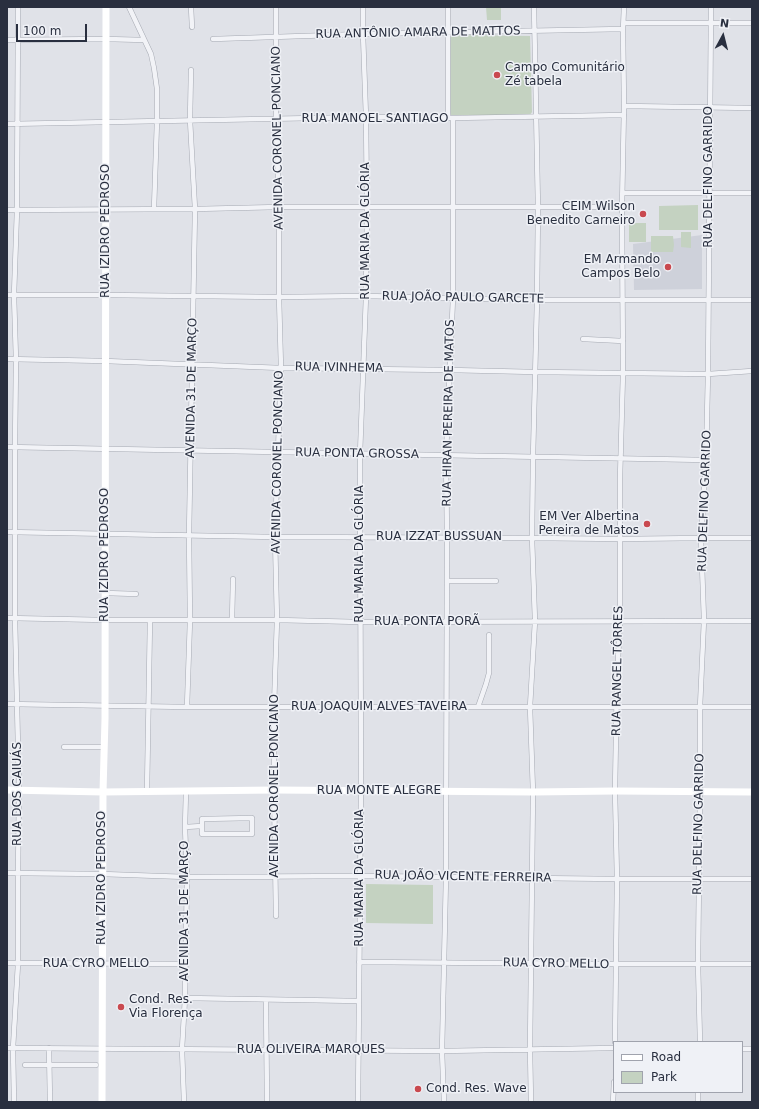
<!DOCTYPE html>
<meta charset="utf-8">
<style>
body{margin:0}
#map{position:relative;width:759px;height:1109px;overflow:hidden;background:#e0e2e8;font-family:"DejaVu Sans",sans-serif}
canvas{display:block}
.frame{position:absolute;inset:0;border:8px solid #292f3f;pointer-events:none}
.legend{position:absolute;left:613px;top:1041px;width:130px;height:52px;box-sizing:border-box;background:#eff1f6;border:1px solid #a0a3ad;margin:0;padding:5px 7px;list-style:none;font-size:12px;color:#292f3f}
.legend li{display:flex;align-items:center;gap:8px;height:20px}
.legend b{width:20px;border:1px solid #a0a3ad}
.north{position:absolute;left:703px;top:16px;width:40px;height:40px;-webkit-text-stroke:3px #eff1f6;paint-order:stroke;rotate:7deg;font-size:11px;font-weight:700;line-height:16px;text-align:center;color:#292f3f}
.north::after{content:'';display:block;margin:auto;width:14px;height:18px;background:#292f3f;clip-path:polygon(50% 0,100% 100%,50% 72%,0 100%)}
.scale{position:absolute;left:16px;top:24px;width:71px;height:18px;box-sizing:border-box;border:2px solid #292f3f;border-top:0;padding-left:5px;font-size:12px;line-height:14px;white-space:nowrap;color:#292f3f;-webkit-text-stroke:3px #eff1f6;paint-order:stroke}
</style>
<div id="map">
<canvas width="759" height="1109"></canvas>
<div class="frame"></div>
<ul class="legend">
<li><b style="height:5px;background:#fff"></b>Road</li>
<li><b style="height:11px;background:#c4d2c1"></b>Park</li>
</ul>
<div class="north">N</div>
<div class="scale">100 m</div>
</div>
<script>
const ctx = document.querySelector('canvas').getContext('2d');
ctx.lineJoin = 'round';
function fillPath(path, color) { ctx.fillStyle = color; ctx.fill(path, 'evenodd'); }
function trace(path, color, width, dash) { ctx.strokeStyle = color; ctx.lineWidth = width; ctx.lineCap = dash ? 'butt' : 'round'; ctx.setLineDash(dash || []); ctx.stroke(path); }
function write(font, color, halo, rows, align = 'center') {
  ctx.font = font + ' "DejaVu Sans",sans-serif'; ctx.lineWidth = 3; ctx.setLineDash([]); ctx.textBaseline = 'middle'; ctx.strokeStyle = halo; ctx.fillStyle = color; for (const [text, x, y, turn = 0] of rows) {
    ctx.save(); ctx.translate(x, y); ctx.rotate((+turn || 0) * Math.PI / 180); ctx.textAlign = isNaN(turn) ? turn : align; if (halo) ctx.strokeText(text, 0, 0); ctx.fillText(text, 0, 0); ctx.restore();
  }
}
const built = new Path2D(`
 M702,235V289L634,290L633,244Z`);
const green = new Path2D(`
 M486,7H501V20H487Z
 M456,35L530,36L532,112L530,115H451L450,112V38L451,36Z
 M698,205V230H659V206Z
 M629,223H646V242H629Z
 M681,232H691V248L681,247Z
 M651,236H673L674,245L673,252H651Z
 M366,884L433,885V924L366,923Z`);
const street = new Path2D(`
 M129,7L151,54L154,68L157,89V121L154,209
 M191,7L192,27
 M276,7V120L279,207V297L281,368L275,537L277,620L274,707V790L276,916
 M448,7V118
 M624,23H752
 M213,39L363,34L623,29
 M7,40L106,39L144,40
 M624,106L752,108
 M7,124L366,117L453,118L624,115
 M623,193H752
 M7,210L195,209L279,207H622
 M7,295H105L279,297L366,296L537,300H752
 M583,339L623,341
 M7,359L105,361L281,368L450,370L535,372L708,374L752,371
 M7,447L706,460
 M7,532L275,537L532,538L620,539L701,538H752
 M447,581H496
 M105,593L136,594
 M7,618L105,620H277L360,622L752,621
 M232,620L233,579
 M7,704L187,707H752
 M187,707L190,620L189,535L195,209L190,120L191,70
 M478,707L486,684L489,673V635
 M64,747H104
 M147,791L150,620
 M252,818V834H202V819Z
 M185,827L202,826
 M7,873L102,874L187,877L360,876L617,879H752
 M359,962L616,964H752
 M7,963L185,964
 M185,998L359,1001
 M266,1000L267,1102
 M615,1042L617,879L615,791L617,679L620,621V478L623,373L622,207L624,106L623,29L624,7
 M700,1042L698,964L700,791V707L704,620L701,538L706,460L708,374L711,7
 M7,1048L442,1051L614,1048
 M49,1048L50,1102
 M742,1049H752
 M25,1065H96
 M14,1102L13,1048L18,964V874L19,790L15,618V447L16,360L14,295L17,210L18,7
 M184,1102L182,1049L185,998L187,877L185,827L186,791
 M358,1102L361,791L360,454L366,296L367,207L366,117L363,34V7
 M444,1102L442,1051L446,877L447,538L446,454L453,298V118
 M531,1102L530,1049L533,792L530,707L535,621L532,538L533,457L537,300L538,208L534,7
 M613,1102L614,1082
 M698,1102V1092`);
const secondary = new Path2D(`
 M7,790L103,792L274,790L533,792L615,791L752,792
 M102,1102L103,792L105,719L106,7`);
const markers = [
 [497,75,4,"#c9494f"],
 [643,214,4,"#c9494f"],
 [668,267,4,"#c9494f"],
 [647,524,4,"#c9494f"],
 [121,1007,4,"#c9494f"],
 [418,1089,4,"#c9494f"]
];
const streetNames = [
 ["RUA ANTÔNIO AMARA DE MATTOS",418,33,-1],
 ["RUA MANOEL SANTIAGO",375,119],
 ["AVENIDA CORONEL PONCIANO",278,138,-91],
 ["RUA DELFINO GARRIDO",709,177,-90],
 ["RUA IZIDRO PEDROSO",106,231,-90],
 ["RUA MARIA DA GLÓRIA",366,231,-90],
 ["RUA JOÃO PAULO GARCETE",463,298,1],
 ["RUA IVINHEMA",339,368,1],
 ["AVENIDA 31 DE MARÇO",192,388,-89],
 ["RUA HIRAN PEREIRA DE MATOS",449,413,-89],
 ["RUA PONTA GROSSA",357,454,1],
 ["AVENIDA CORONEL PONCIANO",278,462,-89],
 ["RUA DELFINO GARRIDO",705,501,-88],
 ["RUA IZZAT BUSSUAN",439,537],
 ["RUA MARIA DA GLÓRIA",360,554,-90],
 ["RUA IZIDRO PEDROSO",105,555,-90],
 ["RUA PONTA PORÃ",427,622],
 ["RUA RANGEL TÔRRES",618,671,-89],
 ["RUA JOAQUIM ALVES TAVEIRA",379,707],
 ["AVENIDA CORONEL PONCIANO",275,786,-90],
 ["RUA MONTE ALEGRE",379,791],
 ["RUA DOS CAIUÁS",18,794,-90],
 ["RUA DELFINO GARRIDO",699,824,-89],
 ["RUA JOÃO VICENTE FERREIRA",463,877,1],
 ["RUA IZIDRO PEDROSO",102,878,-90],
 ["RUA MARIA DA GLÓRIA",360,878,-90],
 ["AVENIDA 31 DE MARÇO",185,911,-90],
 ["RUA CYRO MELLO",96,964],
 ["RUA CYRO MELLO",556,964,1],
 ["RUA OLIVEIRA MARQUES",311,1050]
];
const poiNames = [
 ["Campo Comunitário",505,68],
 ["Zé tabela",505,82],
 ["CEIM Wilson",635,207,"right"],
 ["Benedito Carneiro",635,221,"right"],
 ["EM Armando",660,260,"right"],
 ["Campos Belo",660,274,"right"],
 ["EM Ver Albertina",639,517,"right"],
 ["Pereira de Matos",639,531,"right"],
 ["Cond. Res.",129,1000],
 ["Via Florença",129,1014],
 ["Cond. Res. Wave",426,1089]
];
fillPath(built, '#ced1da');
fillPath(green, '#c4d2c1');
trace(street, '#a5a9b2', 5.5);
trace(street, '#f2f3f7', 4.5);
trace(secondary, '#fff', 7);
for (const [x, y, r, color] of markers) { const dot = new Path2D(); dot.arc(x, y, r, 0, 2 * Math.PI); ctx.fillStyle = color; ctx.fill(dot); trace(dot, '#eff1f6', 1.5); }
write('12px', '#292f3f', '#eff1f6', streetNames);
write('12px', '#292f3f', '#eff1f6', poiNames, 'left');
</script>
